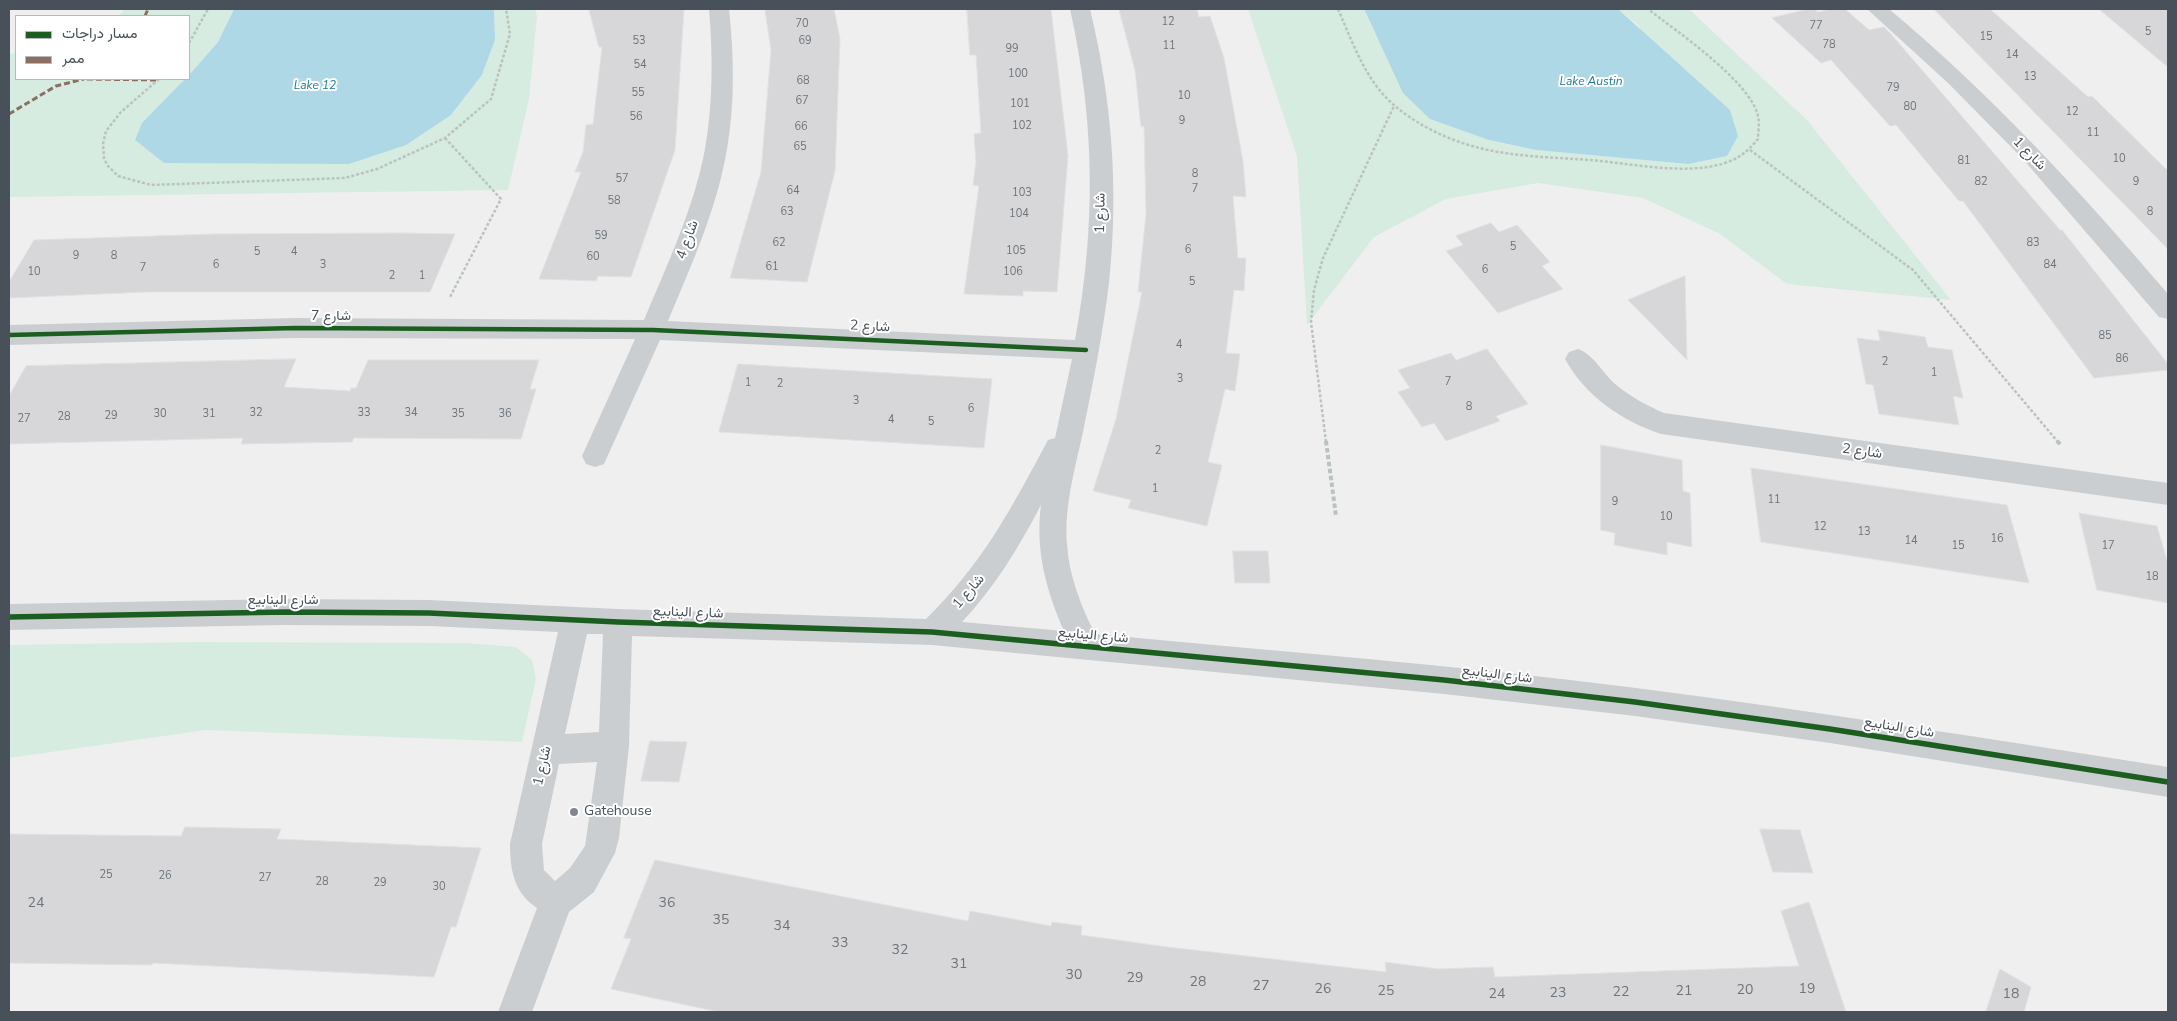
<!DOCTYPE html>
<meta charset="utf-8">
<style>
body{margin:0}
#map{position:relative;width:2177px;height:1021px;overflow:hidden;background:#f0efef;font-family:"Nunito Sans",Vazirmatn,sans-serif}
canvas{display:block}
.frame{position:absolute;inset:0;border:10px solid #48515a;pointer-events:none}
.legend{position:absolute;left:15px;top:15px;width:175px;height:65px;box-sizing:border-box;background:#fff;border:1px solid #b6b9bd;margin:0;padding:6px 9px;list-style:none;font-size:15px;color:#48515a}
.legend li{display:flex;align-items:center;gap:10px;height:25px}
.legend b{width:25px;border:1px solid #b6b9bd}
</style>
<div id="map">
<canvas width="2177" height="1021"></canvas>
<div class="frame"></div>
<ul class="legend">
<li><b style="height:6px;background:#1b5e20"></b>مسار دراجات</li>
<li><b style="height:6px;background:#8d6e63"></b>ممر</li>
</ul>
</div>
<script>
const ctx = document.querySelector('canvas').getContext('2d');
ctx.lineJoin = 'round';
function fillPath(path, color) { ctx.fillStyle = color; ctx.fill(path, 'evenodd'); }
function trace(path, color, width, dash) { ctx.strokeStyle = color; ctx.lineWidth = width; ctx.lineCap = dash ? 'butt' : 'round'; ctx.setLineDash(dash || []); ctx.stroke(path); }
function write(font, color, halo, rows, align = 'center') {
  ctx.font = font + ' "Nunito Sans",Vazirmatn,sans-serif'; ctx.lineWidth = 4; ctx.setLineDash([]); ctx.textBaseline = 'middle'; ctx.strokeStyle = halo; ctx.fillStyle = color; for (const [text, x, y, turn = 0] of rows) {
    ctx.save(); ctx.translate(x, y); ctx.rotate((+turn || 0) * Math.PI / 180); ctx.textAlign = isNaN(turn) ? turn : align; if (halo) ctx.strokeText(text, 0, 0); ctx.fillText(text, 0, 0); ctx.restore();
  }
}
const green = new Path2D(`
 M124,9H234L218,42L189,75V16H119Z
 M494,9H535L537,16L529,99L508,190L9,197V54H13L16,50V79H185L173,93L164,163H253L451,115L482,75L495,40Z
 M1248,9H1364L1375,34L1489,140L1536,150L1688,164L1639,26L1618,9H1689L1807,120L1951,300L1787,284L1720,234L1643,198L1538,183L1446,199L1374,237L1307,325L1297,156Z
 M198,642L465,643L516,647L532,660L536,679L522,742L206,730L9,758V645Z`);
const water = new Path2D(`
 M234,9H494L495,40L482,75L451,115L406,145L349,164L164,163L135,140L142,123L185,79H189V75L218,42Z
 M1364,9H1618L1730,110L1738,136L1727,156L1688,164L1536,150L1489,140L1430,119L1403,93Z`);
const building = new Path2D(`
 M589,9H684L675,150L631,277L598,276L596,281L539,279L581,172H575L583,152L586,125L593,124L602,47H599Z
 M765,9H834L840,39L835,171L807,282L730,278L761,172L771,50Z
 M967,9H1051L1068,156L1057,292L1023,291V296L964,294L979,186L973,185L976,162L974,134L981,133L976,55H970Z
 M1119,9H1197L1199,17L1210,16L1224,58L1243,161L1246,197L1233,196L1238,258H1246L1244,291L1234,290L1226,353L1240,354L1235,391L1225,389L1208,462L1222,465L1207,526L1128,508L1131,500L1093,491L1116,419L1142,292H1138L1146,214L1144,126L1141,127L1135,70Z
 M1808,9H1814L1818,12L1831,9H1845L1869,30L1884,27L1890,33L2060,230H2062L2168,364V370L2094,378L1963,201H1959L1896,125L1890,126L1831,60L1821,63L1772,18Z
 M1934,9H1990L2088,97L2092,96L2168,171V249Z
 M2099,9H2168V67Z
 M1491,223L1499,232L1517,225L1550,262L1542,266L1563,289L1498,313L1446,251L1463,245L1456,236Z
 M401,233L455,234L430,292H147L9,298V282L34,240L214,234Z
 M1685,276L1687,360L1628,300Z
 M1878,330L1925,337L1928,347L1952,350L1963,398L1953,396L1959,425L1879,414L1873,385L1866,384L1857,338L1880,341Z
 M1487,349L1528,404L1496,416L1500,421L1446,441L1434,423L1422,427L1398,392L1410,388L1398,370L1451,353L1456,360Z
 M296,359L284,387L350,391L351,388H356L368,360H539L530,389H536L521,439L354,438L352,442L241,444L243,438L9,444V396L26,366Z
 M738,364L992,379L984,448L719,432Z
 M1601,445L1682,460L1683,491L1690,493L1692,547L1667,542V555L1614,545L1615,533L1601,530Z
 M1751,468L2007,505L2029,583L1761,542Z
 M2079,513L2157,526L2168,564V603L2097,590Z
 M1233,551H1268L1270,583H1235Z
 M650,741L687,742L679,782L641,781Z
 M185,827L281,829L277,839L481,848L456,927H451L434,977L153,963L152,965L9,963V834L181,836Z
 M1760,829L1800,830L1813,873L1773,872Z
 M655,860L968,921L970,911L1051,926L1052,922L1082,926L1081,935L1168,947L1386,972L1385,962L1438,969L1493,967L1495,977L1799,966L1781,911L1809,902L1846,1012H719L611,989L631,939L624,938Z
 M2000,969L2031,987L2024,1012H1986Z`);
const pathFar1 = new Path2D(`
 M1338,9C1355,48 1368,88 1404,113C1424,128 1448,139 1472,146C1510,157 1550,157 1589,160C1630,163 1685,176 1725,163C1740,158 1748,151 1758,139C1758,132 1760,123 1758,116C1750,81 1676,31 1648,9
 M189,43L208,9
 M159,79L121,112L106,131L103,144L104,158L107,165L118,176L151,185L345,178L377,169L445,138L491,99L510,34L506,9
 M445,138L501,199L450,297
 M1750,150L1913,270L2058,442
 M1326,442L1311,322L1314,290L1323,258L1394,106`);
const path = new Path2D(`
 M1326,441L1336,516
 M2057,441L2061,445`);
const minor = new Path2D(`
 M709,9H729C734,56 735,103 727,149C717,209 691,266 668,321L1075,340C1096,226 1095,122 1070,9H1090C1112,100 1119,190 1109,283C1103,333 1093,383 1083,432C1075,469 1064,506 1067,544C1069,576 1081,606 1095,634C1275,651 1456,665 1636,688C1814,711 1991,739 2168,767V797L1830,743L1635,716L1444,694L932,645L632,636L629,746L619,838L615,853L594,892L569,912L532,1012H498L537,908C514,893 510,870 510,844L558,632L429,626L285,625L9,630V604L285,599L429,600L618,609L926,619C983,563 1011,509 1048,440L1055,438L1072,359L660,340L604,464L595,467L586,464L582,456L635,339L296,338L9,345V325L296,318L644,320C667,265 694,208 705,149C713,103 713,56 709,9ZM1041,505C1035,550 1046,590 1064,631L962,622C995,587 1019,547 1041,505ZM587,634H603L599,732L565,734ZM597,762L585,846L570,868L555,881L544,870L542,844L559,764Z
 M1867,9H1889C1992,95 2081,192 2168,294V319L2159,317L2022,158L1948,83Z
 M1578,349C1593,354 1602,372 1614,383C1629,396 1646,405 1664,413L2168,483V505L1661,434C1622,421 1585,396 1565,359L1569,352Z`);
const quiet = new Path2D(`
 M145,16L148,9
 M87,79L158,80
 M9,114L56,86L84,79`);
const cyclewayFar1 = new Path2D(`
 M9,335L296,328L653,330L1086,350`);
const cycleway = new Path2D(`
 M9,617L285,612L429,613L618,622L932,632L1444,680L1635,702L1830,729L2168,782`);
const markers = [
 [574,812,5,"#83888e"]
];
const numberNames = [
 ["12",1168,22],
 ["70",802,24],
 ["77",1816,26],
 ["5",2148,32],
 ["15",1986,37],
 ["53",639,41],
 ["69",805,41],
 ["78",1829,45],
 ["11",1169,46],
 ["99",1012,49],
 ["14",2012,55],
 ["54",640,65],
 ["100",1018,74],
 ["13",2030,77],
 ["68",803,81],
 ["79",1893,88],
 ["55",638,93],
 ["10",1184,96],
 ["67",802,101],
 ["101",1020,104],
 ["80",1910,107],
 ["12",2072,112],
 ["56",636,117],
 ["9",1182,121],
 ["102",1022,126],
 ["66",801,127],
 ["11",2093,133],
 ["65",800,147],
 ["10",2119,159],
 ["81",1964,161],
 ["8",1195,174],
 ["57",622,179],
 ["82",1981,182],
 ["9",2136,182],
 ["7",1195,189],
 ["64",793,191],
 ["103",1022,193],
 ["58",614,201],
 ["63",787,212],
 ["8",2150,212],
 ["104",1019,214],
 ["59",601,236],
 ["62",779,243],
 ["83",2033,243],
 ["5",1513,247],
 ["6",1188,250],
 ["105",1016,251],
 ["5",257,252],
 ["4",294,252],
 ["9",76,256],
 ["8",114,256],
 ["60",593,257],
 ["6",216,265],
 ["3",323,265],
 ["84",2050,265],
 ["61",772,267],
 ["7",143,268],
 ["6",1485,270],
 ["10",34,272],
 ["106",1013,272],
 ["2",392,276],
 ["1",422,276],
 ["5",1192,282],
 ["85",2105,336],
 ["4",1179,345],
 ["86",2122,359],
 ["2",1885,362],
 ["1",1934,373],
 ["3",1180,379],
 ["7",1448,382],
 ["1",748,383],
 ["2",780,384],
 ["3",856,401],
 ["8",1469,407],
 ["6",971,409],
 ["32",256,413],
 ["33",364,413],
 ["34",411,413],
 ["30",160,414],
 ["31",209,414],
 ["35",458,414],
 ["36",505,414],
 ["29",111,416],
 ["28",64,417],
 ["27",24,419],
 ["4",891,420],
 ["5",931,422],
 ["2",1158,451],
 ["1",1155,489],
 ["11",1774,500],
 ["9",1615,502],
 ["10",1666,517],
 ["12",1820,527],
 ["13",1864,532],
 ["16",1997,539],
 ["14",1911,541],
 ["15",1958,546],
 ["17",2108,546],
 ["18",2152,577],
 ["25",106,875],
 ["26",165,876],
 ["27",265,878],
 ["28",322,882],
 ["29",380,883],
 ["30",439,887]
];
const farWaternames = [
 ["Lake Austin",1591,82],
 ["Lake 12",315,86]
];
const streetNames = [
 ["شارع 1",2029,154,45],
 ["شارع 1",1101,213,-89],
 ["شارع 4",688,240,-70],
 ["شارع 7",331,317],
 ["شارع 2",870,327,3],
 ["شارع 2",1862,452,8],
 ["شارع 1",969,592,-49],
 ["شارع الينابيع",283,601],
 ["شارع الينابيع",688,613,2],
 ["شارع الينابيع",1093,636,5],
 ["شارع الينابيع",1497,675,7],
 ["شارع الينابيع",1899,728,9],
 ["شارع 1",543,766,-77]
];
const poiNames = [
 ["Gatehouse",584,812]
];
const nearNumbernames = [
 ["24",36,904],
 ["36",667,904],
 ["35",721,921],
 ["34",782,927],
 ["33",840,944],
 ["32",900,951],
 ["31",959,965],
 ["30",1074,976],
 ["29",1135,979],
 ["28",1198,983],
 ["27",1261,987],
 ["26",1323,990],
 ["19",1807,990],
 ["20",1745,991],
 ["25",1386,992],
 ["21",1684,992],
 ["22",1621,993],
 ["23",1558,994],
 ["24",1497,995],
 ["18",2011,995]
];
fillPath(green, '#d6ece0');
fillPath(water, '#afd8e6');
fillPath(building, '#d7d7d9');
trace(building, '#e1e1e2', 1);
trace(pathFar1, '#bac3c0', 2.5, [3, 2]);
trace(path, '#bac3c0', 4, [4.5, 2.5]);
fillPath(minor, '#cbced0');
trace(quiet, '#8d6e63', 3, [6, 3]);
trace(cyclewayFar1, '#1b5e20', 4.5);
trace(cycleway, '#1b5e20', 5.5);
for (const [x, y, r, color] of markers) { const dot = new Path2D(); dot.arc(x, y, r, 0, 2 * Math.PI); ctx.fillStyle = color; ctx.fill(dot); trace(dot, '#fff', 2); }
write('11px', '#6d747b', null, numberNames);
write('italic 12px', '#1b799a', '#fff', farWaternames);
write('14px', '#48515a', '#fff', streetNames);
write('14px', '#48515a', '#fff', poiNames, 'left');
write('14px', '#6d747b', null, nearNumbernames);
</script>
